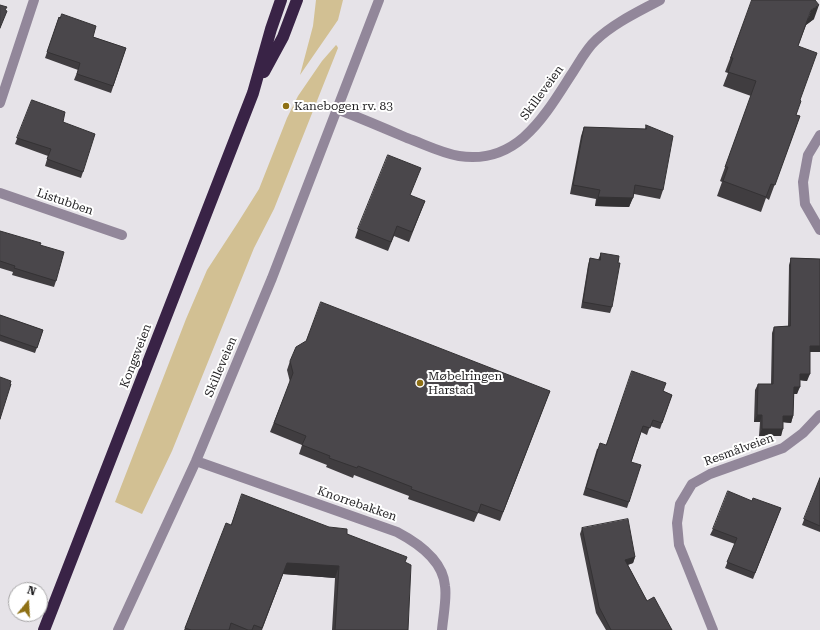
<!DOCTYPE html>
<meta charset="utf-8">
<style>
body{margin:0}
#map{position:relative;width:820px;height:630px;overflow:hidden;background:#e6e3e8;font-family:"Roboto Serif",serif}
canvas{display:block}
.north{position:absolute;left:8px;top:582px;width:40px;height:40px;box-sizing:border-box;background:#fff;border:1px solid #a6a5a6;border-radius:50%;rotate:18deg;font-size:11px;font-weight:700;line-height:16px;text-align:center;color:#201f21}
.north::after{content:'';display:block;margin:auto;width:14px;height:18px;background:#8e7014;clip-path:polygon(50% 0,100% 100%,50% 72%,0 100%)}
</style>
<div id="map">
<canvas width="820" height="630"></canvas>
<div class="north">N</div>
</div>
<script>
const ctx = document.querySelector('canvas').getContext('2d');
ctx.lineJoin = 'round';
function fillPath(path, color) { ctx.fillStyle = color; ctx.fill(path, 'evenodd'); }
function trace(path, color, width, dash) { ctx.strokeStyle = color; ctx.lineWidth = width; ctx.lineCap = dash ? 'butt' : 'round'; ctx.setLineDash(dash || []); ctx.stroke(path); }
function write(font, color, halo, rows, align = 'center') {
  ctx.font = font + ' "Roboto Serif",serif'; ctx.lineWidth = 4; ctx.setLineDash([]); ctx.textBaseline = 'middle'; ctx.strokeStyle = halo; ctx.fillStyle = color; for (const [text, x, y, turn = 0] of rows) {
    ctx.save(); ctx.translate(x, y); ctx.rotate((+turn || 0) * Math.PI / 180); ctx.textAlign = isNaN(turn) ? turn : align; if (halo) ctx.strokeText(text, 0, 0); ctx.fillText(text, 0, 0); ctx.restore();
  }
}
const green = new Path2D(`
 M316,0H343L338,20L300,75L313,26Z
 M336,45L337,46L338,48L274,209L254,248L172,451L142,514L115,502L186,319L207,270L237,224L259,189L287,118L298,96L322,61Z`);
const minor = new Path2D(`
 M0,103L34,0
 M337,109C360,118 384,128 407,138C424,144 441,153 459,156C517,165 544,117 571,75C579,63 586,49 596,40C614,23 638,12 660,0
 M820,135L808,155L803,182L805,204L820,230
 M0,193L122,235
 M196,461L397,532C418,543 443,560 445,586C447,598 443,617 442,630
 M118,630L196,461L272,278L379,0
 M713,630L679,545L677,523L680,504L692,484L710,474L783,448L803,433L820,415`);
const highway = new Path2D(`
 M264,72L283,37L297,0
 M44,630L253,93L271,29L281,0`);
const wall = new Path2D(`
 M752,0L814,19L806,25L798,46L800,100L796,115L800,116L769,200L766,198L761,212L717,196L722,182L720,181L751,96L723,86L728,73L725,72Z
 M59,17L93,37L126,48L111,93L74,80L78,70L45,58Z
 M32,100L63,122L83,172L81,178L45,166L48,156L15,144Z
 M646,125L663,190L660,199L634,194L629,207L595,206L596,199L570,194L581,136L584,127L645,129Z
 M410,196L425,201L409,242L394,236L388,251L355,238L358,229Z
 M0,231L56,281L54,287L12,275L13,272L0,268Z
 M601,253L612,307L610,313L581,308L588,265L590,258L598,260Z
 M791,258L820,259V352H810L807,381L800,380L797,394H794L793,416L791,423L783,422L781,436H759L760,422H754L755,390L758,384H771L772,333L774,327L788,326L789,265Z
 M0,315L43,330L35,353L0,341Z
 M290,361L550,391L500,521L478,513L474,522L408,499L409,496L354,475L353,478L326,467L327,465L299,454L302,445L270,432L290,382L287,370Z
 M663,391L672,395L660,429L650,426L647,435L641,432L631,462L629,502L627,508L583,495L597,449L606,445Z
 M820,478V532L802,525Z
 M752,501L781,508L753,579L725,568L735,544L710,535L713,529Z
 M231,525L347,534L405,562L408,630H332L335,578L283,574L262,630H184Z
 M582,528L635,557L633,563L628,565L647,601L672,630H606L596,613L580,534Z`);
const shadedWall = new Path2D(`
 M819,5L814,19L806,25L811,10Z
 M598,197L633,198L629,207L595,206Z
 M810,346H820V352H808Z
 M800,374H810L807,381L798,380Z
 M794,387H800L797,394H792Z
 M757,415H762L760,422H754Z
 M783,416H793L791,423L781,422Z
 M762,429H783L781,436H759Z
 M635,557L633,563L623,566L625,560Z
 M287,563L339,566L335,578L283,574L261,630Z`);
const building = new Path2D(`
 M752,0H815L819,5L811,10L798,46L817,53L800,100L801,101L796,115L800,116L775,185L771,184L766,197L723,181L728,167H725L756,81L728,72L733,58H731Z
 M0,5L7,7L5,10L7,11L0,28Z
 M62,14L96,26L93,37L126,48L113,86L77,74L80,63L47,52L59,17L60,18Z
 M32,100L65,112L63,122L95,134L83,172L47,159L51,149L17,138Z
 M646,125L673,136L663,190L635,185L633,198L598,197L600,190L573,185L584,127L646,129Z
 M388,155L421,168L410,195L425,201L412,232L397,226L391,242L358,229Z
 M0,231L41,243L40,245L64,252L56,281L14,268L15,266L0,261Z
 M601,253L619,256L618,263H620L612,307L583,302L590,258L600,260Z
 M791,258L820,259V346H810V374H800V387H794L793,416H783V429H762V415H757L758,384H773L774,327L790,326Z
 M321,302L550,391L503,512L481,504L478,513L411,489L412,487L358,466L357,468L329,458L330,456L302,445L306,436L274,423L293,373L290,361L296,347L306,341Z
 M0,315L43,330L37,348L0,335Z
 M632,371L666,383L663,391L672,395L662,423L653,420L650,428L643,426L631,462L641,465L629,502L586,488L600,443L606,445Z
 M0,377L11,381L10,384H11L0,419Z
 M820,478V526L804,519Z
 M728,491L752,501L753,498L781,508L755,573L727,562L737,538L713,529Z
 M242,494L329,527L347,529V534L407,557L405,562L411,565L410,587L408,630H335L339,566L287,563L262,628L254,625L252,630H248L231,623L229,630H191L185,628L226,523L231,525Z
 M628,519L635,557L625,560L647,601L654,597L672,630H611L599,607L582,528Z`);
const markers = [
 [286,106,4,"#8e7014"],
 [420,383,4,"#8e7014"]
];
const streetNames = [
 ["Skilleveien",542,93,-54],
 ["Listubben",65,202,19],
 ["Kongsveien",136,356,-69],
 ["Skilleveien",221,367,-67],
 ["Resmålveien",739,450,-20],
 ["Knorrebakken",357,504,19]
];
const poiNames = [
 ["Kanebogen rv. 83",294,106],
 ["Møbelringen",428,376],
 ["Harstad",428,390]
];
fillPath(green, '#d2c093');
trace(minor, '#92879a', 10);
trace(highway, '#392346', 12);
fillPath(wall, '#403d40');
fillPath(shadedWall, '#343234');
fillPath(building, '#4a474b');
trace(building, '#343234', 1);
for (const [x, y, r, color] of markers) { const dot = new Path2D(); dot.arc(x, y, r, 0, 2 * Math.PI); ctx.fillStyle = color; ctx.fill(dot); trace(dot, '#fff', 1.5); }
write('12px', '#201f21', '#fff', streetNames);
write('12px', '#201f21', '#fff', poiNames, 'left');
</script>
